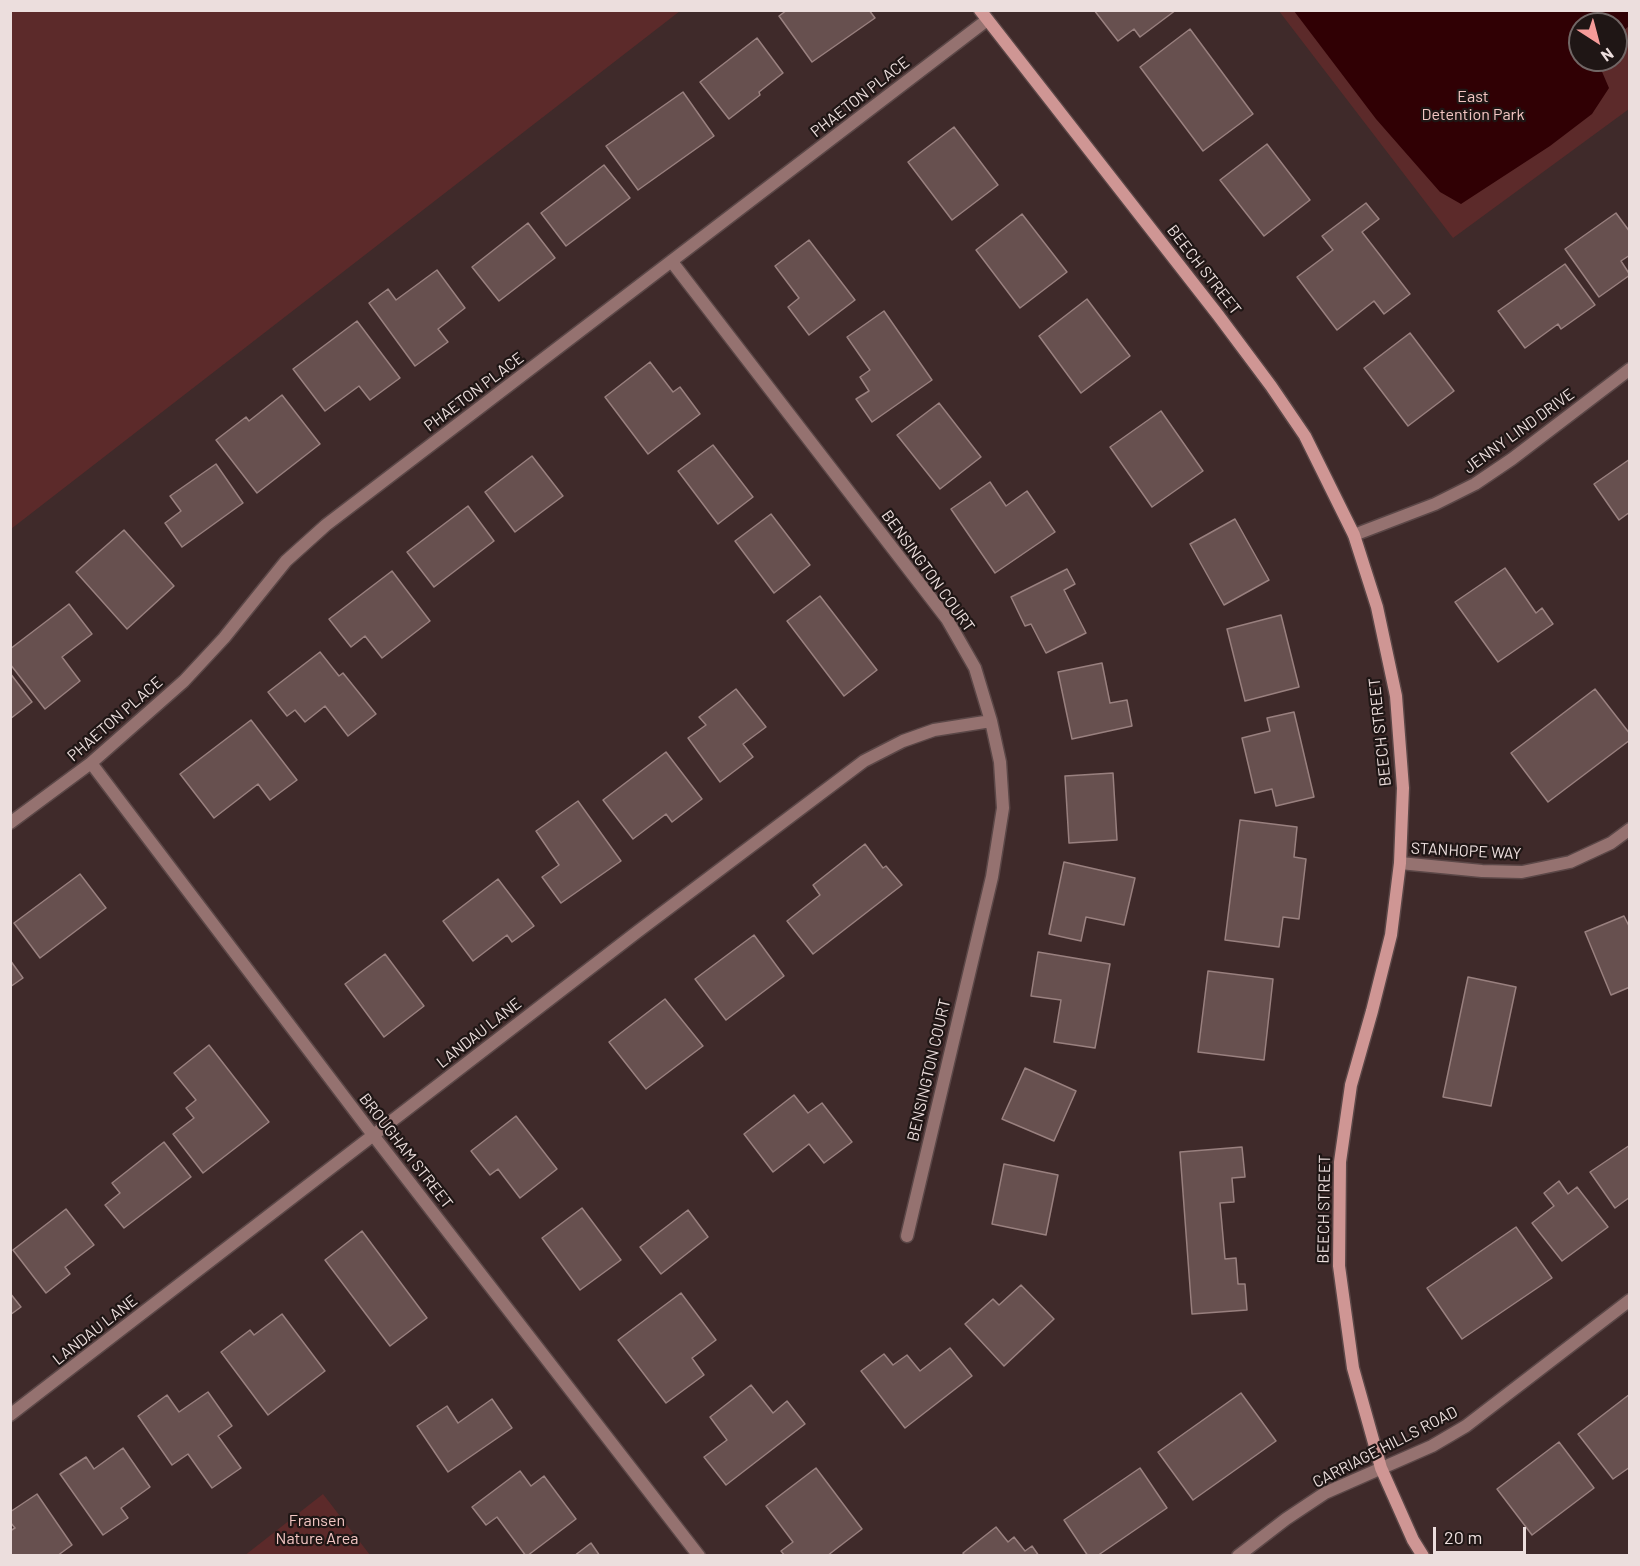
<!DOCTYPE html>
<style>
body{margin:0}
#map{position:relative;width:1640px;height:1566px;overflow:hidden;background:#3f2a2a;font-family:Barlow,sans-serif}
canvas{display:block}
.frame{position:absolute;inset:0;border:12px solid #ecdedd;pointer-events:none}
.north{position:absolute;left:1568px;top:12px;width:60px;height:60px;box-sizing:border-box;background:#1f1615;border:2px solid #716665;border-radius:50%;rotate:144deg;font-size:16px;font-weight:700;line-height:24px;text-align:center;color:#ecdedd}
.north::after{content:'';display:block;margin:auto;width:21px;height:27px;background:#f59b99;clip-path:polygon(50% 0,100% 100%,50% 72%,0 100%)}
.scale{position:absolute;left:1433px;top:1527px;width:93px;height:27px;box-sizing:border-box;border:3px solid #ecdedd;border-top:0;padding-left:8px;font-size:18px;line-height:21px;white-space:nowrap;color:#ecdedd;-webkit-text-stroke:4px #1f1615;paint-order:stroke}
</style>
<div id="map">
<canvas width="1640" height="1566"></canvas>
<div class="frame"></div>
<div class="north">N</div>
<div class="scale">20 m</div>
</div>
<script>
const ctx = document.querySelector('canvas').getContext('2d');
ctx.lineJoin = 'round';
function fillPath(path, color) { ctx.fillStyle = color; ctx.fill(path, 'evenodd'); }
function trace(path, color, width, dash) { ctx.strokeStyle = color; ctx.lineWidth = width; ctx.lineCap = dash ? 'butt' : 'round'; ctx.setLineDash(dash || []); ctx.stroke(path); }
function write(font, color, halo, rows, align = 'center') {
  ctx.font = font + ' Barlow,sans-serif'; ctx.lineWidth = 4.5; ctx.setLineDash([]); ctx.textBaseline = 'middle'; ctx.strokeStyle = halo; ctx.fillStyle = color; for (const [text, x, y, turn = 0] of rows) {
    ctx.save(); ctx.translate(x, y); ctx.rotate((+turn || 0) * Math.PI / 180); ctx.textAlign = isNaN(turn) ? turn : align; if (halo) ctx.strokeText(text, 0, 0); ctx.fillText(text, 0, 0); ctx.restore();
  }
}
const green = new Path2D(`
 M11,10H680V11L11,529Z
 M1279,11H1629V109L1453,238ZM1580,24H1616V60H1580Z
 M323,1494L370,1555L244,1556Z`);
const water = new Path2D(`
 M1629,10V26L1616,37V24H1580V60H1597L1609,88L1592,114L1550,146L1461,204L1440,192L1376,119L1294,11Z`);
const building = new Path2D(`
 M787,10H869L875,18L812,62L779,16Z
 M1094,10H1176L1140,37L1134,29L1118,41Z
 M1190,29L1253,114L1203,151L1140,67Z
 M757,38L783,73L759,92L760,95L729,119L700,82Z
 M683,92L714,136L638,190L606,146Z
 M954,127L998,185L952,220L908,162Z
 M1267,144L1310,200L1264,236L1220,180Z
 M604,165L630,198L566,246L541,213Z
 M1366,203L1379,219L1362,232L1410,294L1384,314L1374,301L1337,330L1297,277L1333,250L1322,236Z
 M1616,213L1630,232V255L1621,261L1630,275L1599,297L1565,249Z
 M1022,214L1067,272L1020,308L976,250Z
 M528,223L555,258L499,301L472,267Z
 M809,240L855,300L809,335L788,307L799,298L775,266Z
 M1565,264L1595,305L1561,329L1558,324L1525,348L1498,311Z
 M437,270L465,308L438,329L448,342L415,366L369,303L388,289L396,300Z
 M1087,299L1130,356L1081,393L1039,336Z
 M884,311L932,380L872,422L856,399L869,391L860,377L870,370L847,337Z
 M357,321L400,378L370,400L359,386L325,411L293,369Z
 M1410,333L1454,391L1408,426L1364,368Z
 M650,362L673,392L680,387L700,414L648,454L605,397Z
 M282,395L320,444L257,493L216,440L246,417L249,421Z
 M939,403L981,457L940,489L897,435Z
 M1161,411L1203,471L1152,507L1110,447Z
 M713,445L753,497L718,524L678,471Z
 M532,456L563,496L515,532L485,492Z
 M1630,459V512L1619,520L1594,484Z
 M216,464L243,503L182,547L165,523L181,511L170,496Z
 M990,482L1006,506L1027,491L1055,532L995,573L951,509Z
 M468,506L494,541L434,587L407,552Z
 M771,514L810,565L774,593L735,541Z
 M1235,519L1269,580L1224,605L1190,544Z
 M124,530L174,586L127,629L76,572Z
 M1505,568L1536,613L1542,608L1553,624L1498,662L1455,602Z
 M1067,569L1075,584L1064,590L1086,633L1046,653L1031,624L1025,626L1011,597Z
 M392,571L430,621L382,658L365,636L351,647L329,619Z
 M820,596L877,670L844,696L787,621Z
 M69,604L92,634L62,657L80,681L45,709L10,664V649Z
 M1281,615L1299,687L1245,701L1227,629Z
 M320,652L339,676L343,673L376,714L348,736L325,706L305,722L295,710L287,716L268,692Z
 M1102,663L1110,703L1127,700L1132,726L1072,739L1058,672Z
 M10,673L32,702L10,719Z
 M736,689L766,727L743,744L753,757L720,782L688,738L706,725L699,717Z
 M1595,689L1630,734V740L1548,802L1511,753Z
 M1294,712L1314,797L1276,806L1272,789L1255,793L1242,738L1270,731L1267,718Z
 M251,720L297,780L270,800L258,784L214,818L180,774Z
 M666,752L702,799L672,822L666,814L633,839L603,800Z
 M1113,773L1117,840L1069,843L1065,776Z
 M578,801L621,861L561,903L542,877L559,865L536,831Z
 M1240,820L1297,827L1294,857L1306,859L1299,919L1283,917L1279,947L1225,940Z
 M865,844L883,868L886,866L902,885L813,954L787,921L820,895L813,885Z
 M1064,862L1135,878L1124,925L1086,917L1081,941L1049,934Z
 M80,874L106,908L40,958L14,923Z
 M498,879L534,926L512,942L507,935L473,961L443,921Z
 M1624,916L1630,928V987L1611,995L1585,932Z
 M754,935L784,976L726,1020L695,979Z
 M1038,952L1110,964L1095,1048L1054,1042L1061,1000L1031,996Z
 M385,954L424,1006L384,1037L345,984Z
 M10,960L23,978L10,987Z
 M1208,971L1273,979L1264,1060L1198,1052Z
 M1468,977L1516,987L1491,1106L1443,1097Z
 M665,999L703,1046L646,1089L609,1042Z
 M209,1045L269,1122L203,1173L173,1134L194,1118L186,1108L196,1100L174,1073Z
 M1025,1068L1076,1091L1054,1141L1002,1119Z
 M794,1095L808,1113L822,1103L852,1142L824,1163L809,1144L773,1172L744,1134Z
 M516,1116L557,1169L520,1198L498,1169L490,1175L471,1151Z
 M164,1142L191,1177L124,1228L105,1205L120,1193L112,1183Z
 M1630,1145V1197L1615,1208L1590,1172Z
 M1242,1147L1245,1177L1232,1178L1234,1202L1220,1203L1225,1259L1236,1258L1238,1284H1245L1247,1310L1192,1314L1180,1152Z
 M1004,1164L1058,1175L1046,1235L992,1224Z
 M1559,1181L1568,1194L1577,1187L1608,1227L1562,1261L1532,1223L1554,1206L1544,1193Z
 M582,1208L621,1260L580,1290L542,1238Z
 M66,1209L94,1245L65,1267L70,1274L46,1293L13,1250Z
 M688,1210L708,1237L661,1274L640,1247Z
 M1516,1227L1552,1278L1462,1339L1427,1288Z
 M362,1231L427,1318L390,1346L325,1260Z
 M1021,1285L1054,1319L1004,1366L965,1324L993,1299L999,1305Z
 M10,1293L21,1307L10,1315Z
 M681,1293L716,1340L692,1358L704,1375L666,1403L618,1340Z
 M282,1314L325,1371L268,1415L221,1352L250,1330L254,1335Z
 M950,1348L972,1376L905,1428L861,1371L884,1354L893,1365L907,1355L920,1371Z
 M751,1385L773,1413L787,1401L805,1424L726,1485L704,1457L727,1440L710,1417Z
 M208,1392L232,1426L218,1436L241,1468L212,1488L188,1454L172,1465L138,1416L167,1395L179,1412Z
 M1241,1393L1276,1441L1193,1500L1158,1452Z
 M1630,1394V1467L1613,1479L1578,1434Z
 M492,1399L512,1428L448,1472L417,1426L447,1406L458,1423Z
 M1559,1442L1594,1488L1532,1535L1497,1489Z
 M123,1448L150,1487L121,1508L128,1518L103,1535L60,1474L86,1457L94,1469Z
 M816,1468L862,1529L827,1556H785L781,1551L793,1542L766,1506Z
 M1140,1468L1167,1508L1097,1556H1088L1064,1520Z
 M520,1471L531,1486L544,1476L576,1519L527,1556H526L497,1517L486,1525L472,1507Z
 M37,1494L72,1545L57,1556H10V1531L15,1528L10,1522V1512Z
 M996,1527L1008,1542L1014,1537L1025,1551L1032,1546L1039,1556H965L963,1553Z
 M591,1543L600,1556H574Z`);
const street = new Path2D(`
 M672,262L947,619L975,668L991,721L1000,762L1003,808L992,877L907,1236
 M1354,535L1435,504L1475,484L1512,459L1630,369
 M91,763L373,1135L699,1556
 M10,823L91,763L184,681L224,638L286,561L326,525L987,20
 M1400,863L1482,871L1522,872L1570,862L1611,843L1630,829
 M10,1415L637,932L864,761L903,741L934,730L991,721
 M1238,1556L1286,1519L1325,1493L1432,1446L1466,1426L1630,1300`);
const secondary = new Path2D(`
 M980,10L1218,315L1271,386L1305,436L1354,535L1377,607L1396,696L1403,788L1400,863L1391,935L1372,1011L1351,1085L1340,1162L1339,1266L1353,1368L1381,1468L1413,1540L1423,1556`);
const streetNames = [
 ["PHAETON PLACE",860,97,-38],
 ["BEECH STREET",1204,270,52],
 ["PHAETON PLACE",474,392,-37],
 ["JENNY LIND DRIVE",1519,431,-36],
 ["BENSINGTON COURT",928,571,54],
 ["PHAETON PLACE",115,719,-41],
 ["BEECH STREET",1380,732,-96],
 ["STANHOPE WAY",1466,851,3],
 ["LANDAU LANE",479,1033,-38],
 ["BENSINGTON COURT",929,1070,-77],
 ["BROUGHAM STREET",406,1151,52],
 ["BEECH STREET",1324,1209,-89],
 ["LANDAU LANE",95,1330,-38],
 ["CARRIAGE HILLS ROAD",1385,1447,-27]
];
const parkNames = [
 ["East",1473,97],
 ["Detention Park",1473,115],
 ["Fransen",317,1521],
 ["Nature Area",317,1539]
];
fillPath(green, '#5c2a2a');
fillPath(water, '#300004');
fillPath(building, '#67504f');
trace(building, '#99807f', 1.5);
trace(street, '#5b4747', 15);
trace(secondary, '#5b4747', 15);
trace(street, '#957270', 12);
trace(secondary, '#cf9694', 12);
write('16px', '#ecdedd', '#1f1615', streetNames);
write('16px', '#f3c6c3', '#1f1615', parkNames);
</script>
